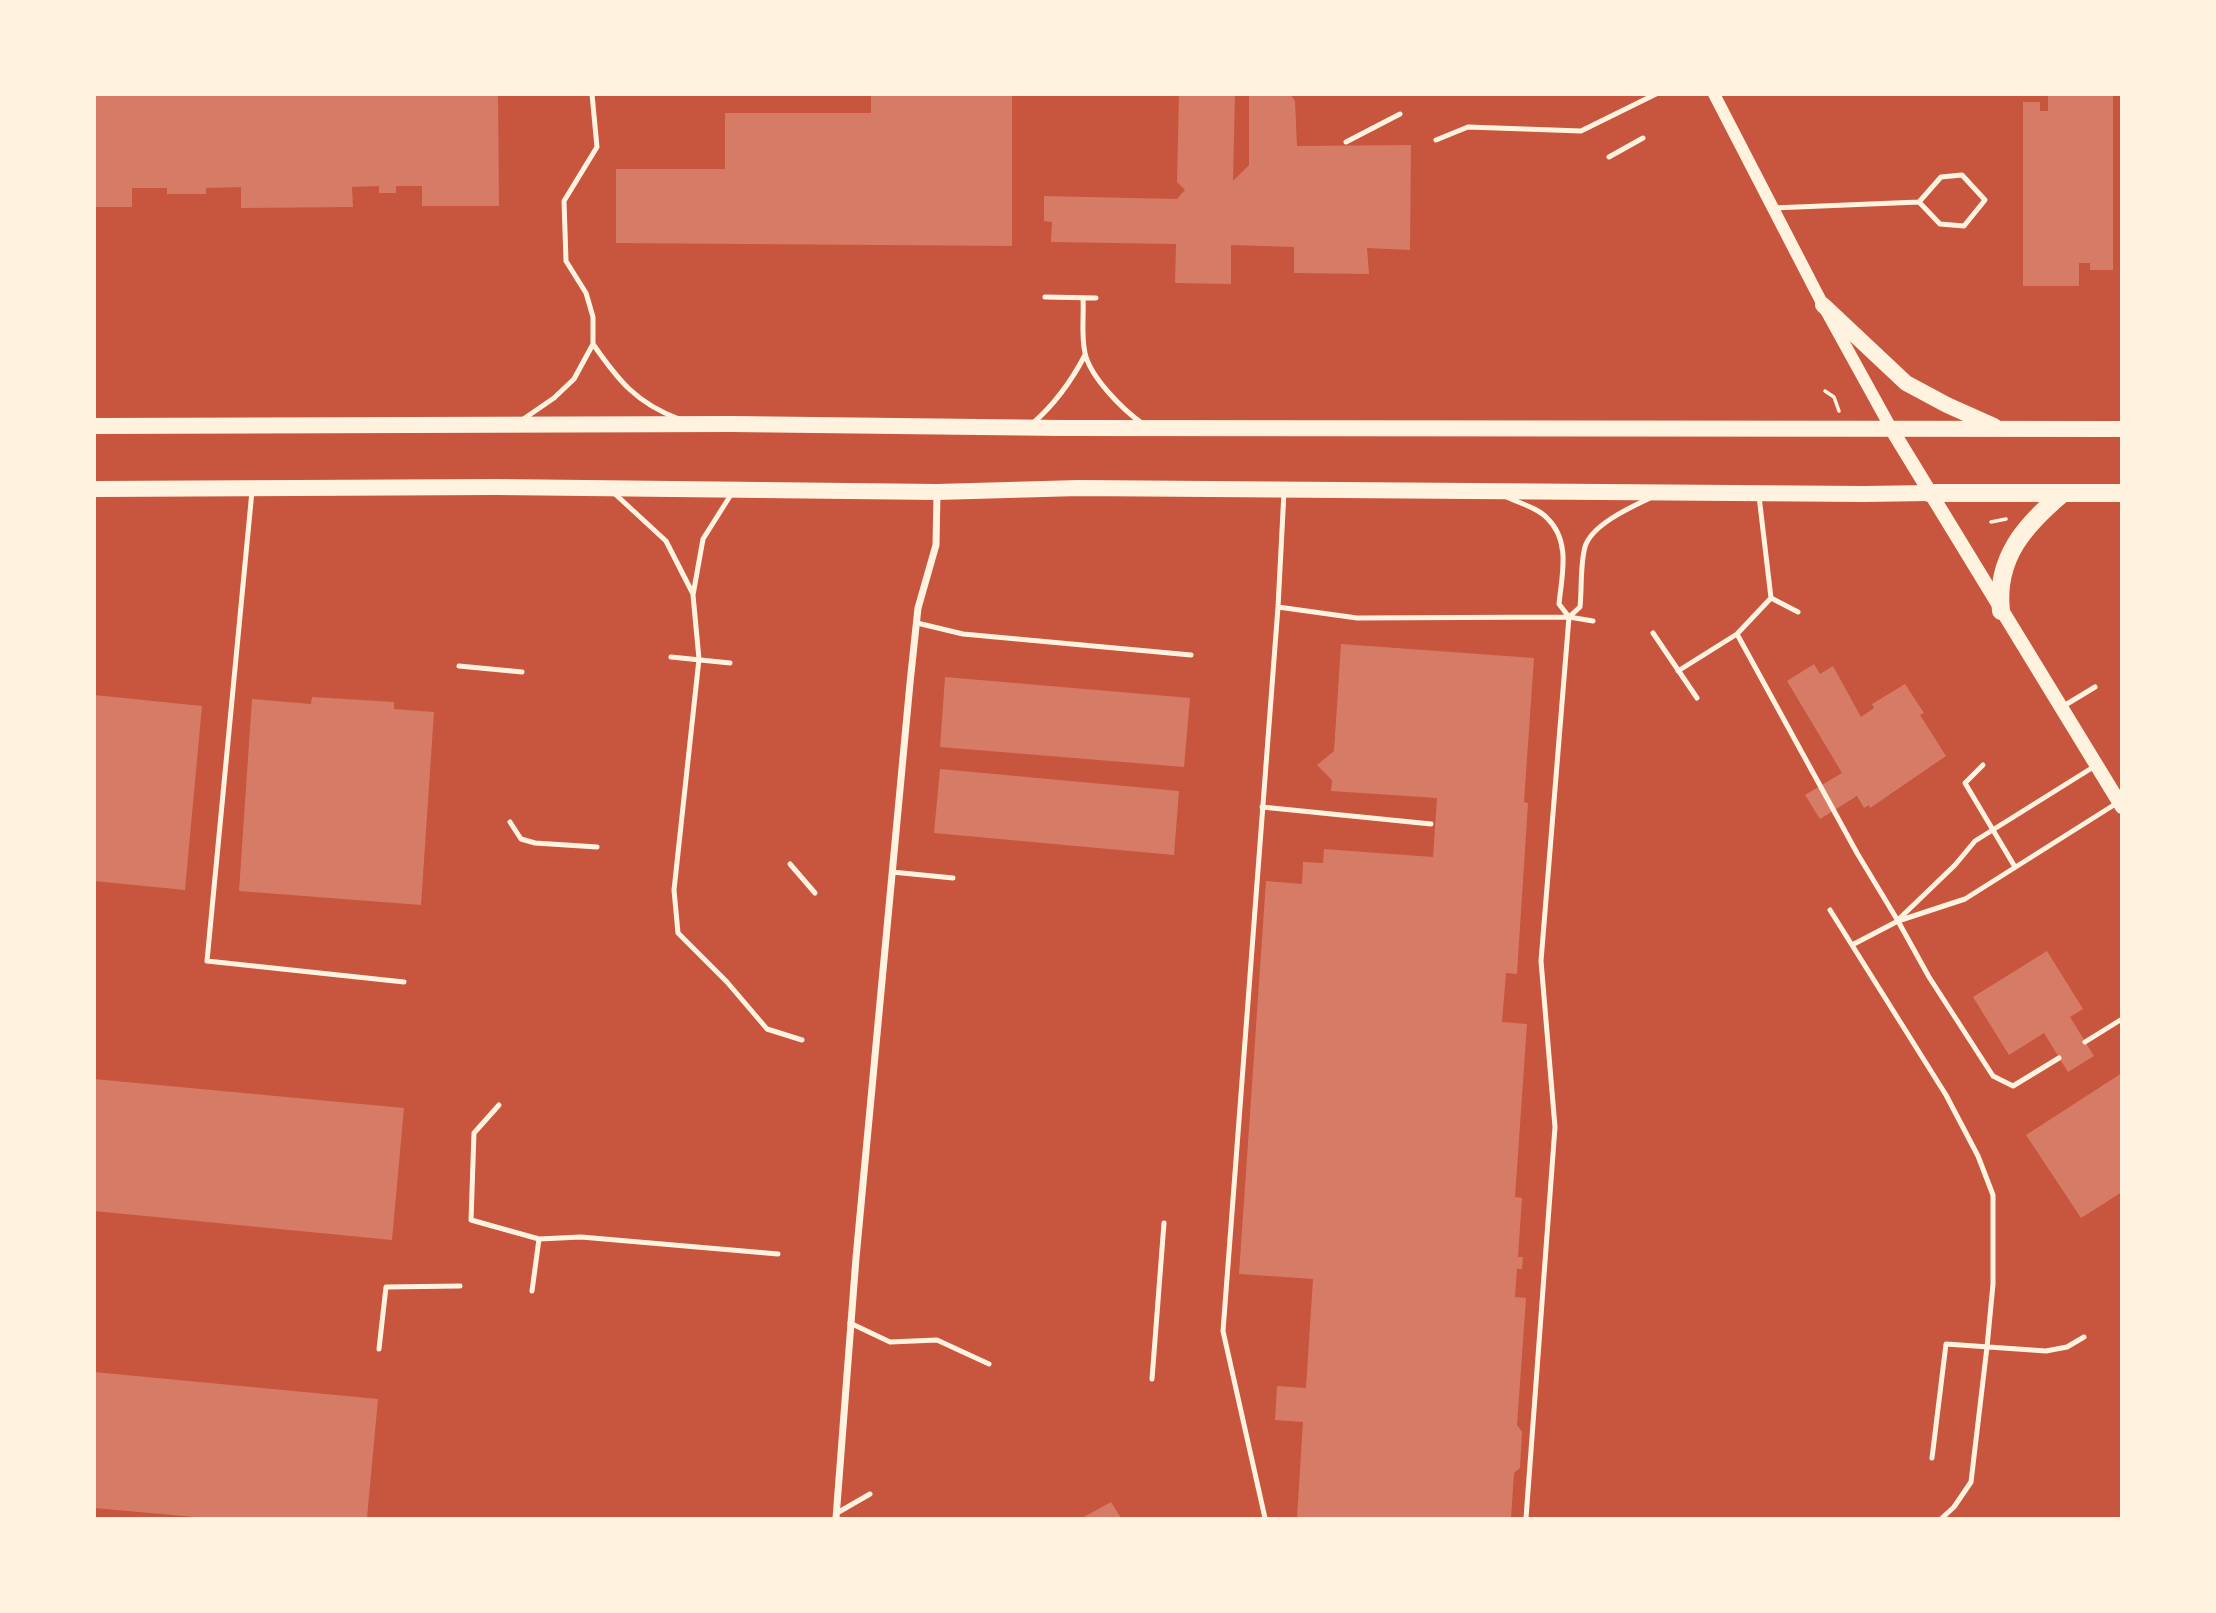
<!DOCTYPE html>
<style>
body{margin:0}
#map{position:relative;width:2216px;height:1613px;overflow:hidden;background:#c8553d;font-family:"Open Sans",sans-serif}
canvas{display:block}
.frame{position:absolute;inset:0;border:96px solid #fff3e0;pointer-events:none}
</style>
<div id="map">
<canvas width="2216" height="1613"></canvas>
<div class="frame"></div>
</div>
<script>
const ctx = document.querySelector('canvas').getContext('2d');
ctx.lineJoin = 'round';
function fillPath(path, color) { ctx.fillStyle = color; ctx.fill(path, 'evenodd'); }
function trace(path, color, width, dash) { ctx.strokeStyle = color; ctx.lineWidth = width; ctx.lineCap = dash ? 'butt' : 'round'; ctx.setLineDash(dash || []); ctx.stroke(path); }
const building = new Path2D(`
 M94,94H498L499,206H422V186H396V193H379V186L352,187L353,207L241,208V187L206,188V194H167V188H132V207H94Z
 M871,94H1012V246L616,243V169H725V113H871Z
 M1179,94H1235L1233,181L1249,165V94H1290L1295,101L1297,146L1411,145L1410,250L1367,248L1369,274L1294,273V247L1231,245V284L1175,283L1176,244L1051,242L1052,222L1044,221V196L1177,199L1185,190L1177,182Z
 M2048,94H2113V270H2090V263H2079V286H2023V102H2040V111H2048Z
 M1341,644L1534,658L1524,802L1528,803L1517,974L1506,973L1502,1022L1527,1024L1515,1197L1522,1198L1518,1257H1523L1522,1269H1517L1515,1297L1526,1298L1517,1425L1522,1432L1520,1468L1514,1473L1511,1518H1297L1303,1422L1275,1420L1277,1386L1306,1388L1313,1279L1239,1274L1266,881L1302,884L1303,862L1323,863L1324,849L1433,857L1437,798L1331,791L1332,780L1317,765L1334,751Z
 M1814,664L1820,674L1833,666L1861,717L1874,708L1872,704L1905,684L1924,713L1920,715L1946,756L1870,808L1869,805L1864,808L1857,796L1820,819L1805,795L1842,773L1787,681Z
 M945,677L1190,698L1184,767L940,747Z
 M94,695L202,706L185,890L94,881Z
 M312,697L394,702V709L434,712L421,905L239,891L252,699L311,704Z
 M940,769L1179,791L1174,855L934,833Z
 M2047,951L2083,1009L2070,1017L2094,1056L2068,1072L2044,1033L2009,1055L1973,997Z
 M2122,1073V1192L2081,1218L2026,1135Z
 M94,1079L404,1108L392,1240L94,1211Z
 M94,1372L378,1399L367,1518H206L94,1508Z
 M1111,1502L1121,1518H1082Z`);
const path = new Path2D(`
 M1825,391L1834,397L1839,411
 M1991,522L2006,519`);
const service = new Path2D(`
 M1436,140L1468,127L1581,131L1656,94
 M1346,142L1400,114
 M1609,157L1643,138
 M1773,208L1919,202L1941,177L1962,175L1985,200L1964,226L1940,224L1919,202
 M1045,297L1096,298
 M1083,298C1084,315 1081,336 1085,353C1090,377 1123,410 1143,424
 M593,344C618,380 636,403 679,419
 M522,420L554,398L574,379L593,344V317L586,293L566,261L564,201L597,147L592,94
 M1032,424C1055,404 1071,382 1085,355
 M252,491L207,961L404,982
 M614,493L666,541L693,594
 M732,493L703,539L693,595L699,659L674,890L678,933L727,982L767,1029L802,1040
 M1759,496L1771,598L1798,612
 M1507,497C1519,503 1538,508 1547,518C1571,541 1562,574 1559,604L1569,617L1541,961L1555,1127L1526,1518
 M1278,607L1357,618L1569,617L1593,621
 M1569,617L1580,607C1582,588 1580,565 1585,547C1591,525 1631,507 1650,498
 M917,623L963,634L1191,655
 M1653,633L1697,698
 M1737,634L1857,853L1898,921L1929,977L1993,1076L2013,1086L2059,1058
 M671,657L730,663
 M459,666L522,672
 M1678,671L1737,634L1771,598
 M2062,707L2095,687
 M1983,765L1965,783L2015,867
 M1262,807L1431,824
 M510,822L521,839L535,843L597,847
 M790,864L815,893
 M892,872L953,878
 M1830,910L1946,1095L1978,1156L1993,1195V1284L1987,1347L1971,1482L1954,1507L1942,1518
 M1900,918L1955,865L1975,841L2095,766
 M1852,945L1898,921L1965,899L2117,803
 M2085,1042L2122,1019
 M499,1105L474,1133L471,1220L539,1239L532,1291
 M539,1239L581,1237L778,1254
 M850,1323L890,1342L937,1340L989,1364
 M379,1349L386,1287L460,1286
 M1152,1379L1164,1223
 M1932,1458L1946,1344L2046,1351L2067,1347L2084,1337
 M837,1513L870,1494
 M1265,1518L1223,1331L1278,607L1284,492`);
const minor = new Path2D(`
 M836,1518L856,1258L910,683L918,608L936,545L937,493`);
const tertiary = new Path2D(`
 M1714,94L1823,305L1892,430`);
const secondary = new Path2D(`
 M1892,430L2122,807`);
const trunk = new Path2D(`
 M1823,305L1906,383L1947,405L1994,426
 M94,426L731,424L1062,428L2122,429
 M94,489L497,487L937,492L1079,488L1864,494L1929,493`);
const motorway = new Path2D(`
 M1929,493H2122
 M2001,611C1995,558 2025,525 2063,493`);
fillPath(building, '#d67c66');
trace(path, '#fff3e0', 3.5);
trace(service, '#fff3e0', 5);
trace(minor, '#fff3e0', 7);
trace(tertiary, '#fff3e0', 12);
trace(secondary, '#fff3e0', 14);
trace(trunk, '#fff3e0', 16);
trace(motorway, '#fff3e0', 18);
</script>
